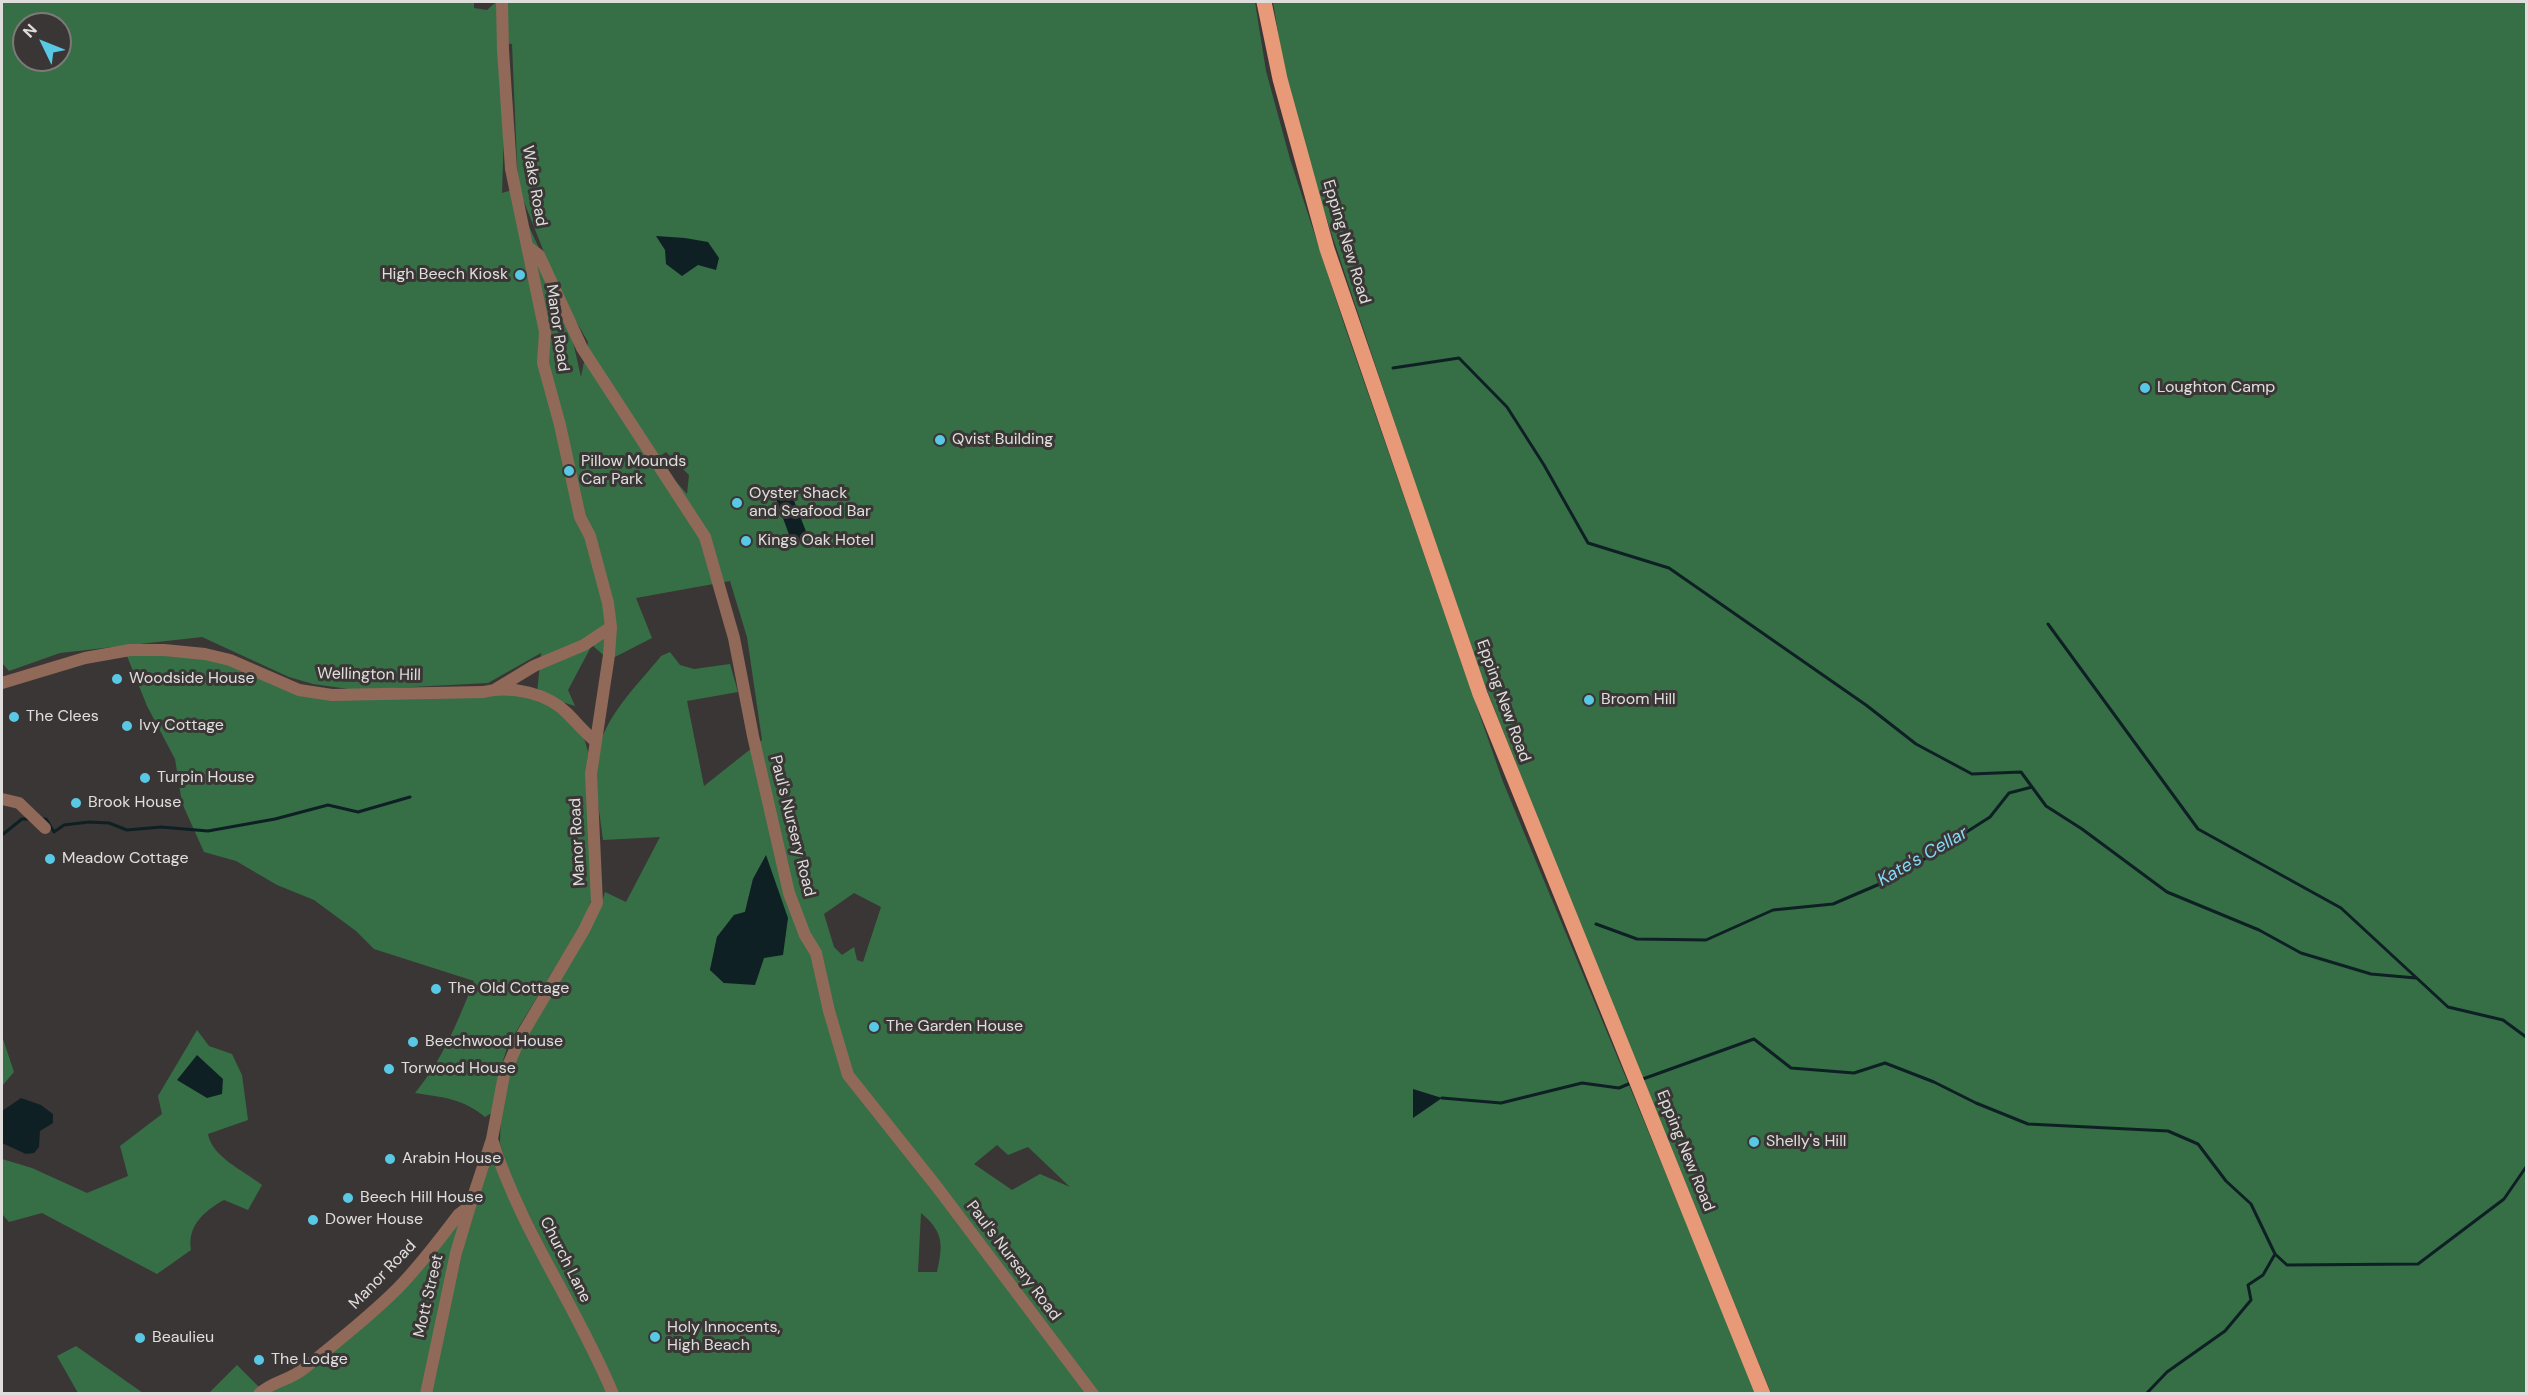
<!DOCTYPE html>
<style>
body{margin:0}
#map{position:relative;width:2528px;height:1395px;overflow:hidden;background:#3a3635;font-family:"DM Sans",sans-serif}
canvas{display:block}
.frame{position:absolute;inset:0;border:3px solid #e0dedd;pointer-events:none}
.north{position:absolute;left:12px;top:12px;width:60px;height:60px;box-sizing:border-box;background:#3a3635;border:2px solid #7c7978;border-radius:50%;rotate:313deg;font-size:16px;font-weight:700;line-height:24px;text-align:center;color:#e0dedd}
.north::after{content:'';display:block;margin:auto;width:21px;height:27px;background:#59c8e5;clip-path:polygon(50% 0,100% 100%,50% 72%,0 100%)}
</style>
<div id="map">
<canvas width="2528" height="1395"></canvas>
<div class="frame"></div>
<div class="north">N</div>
</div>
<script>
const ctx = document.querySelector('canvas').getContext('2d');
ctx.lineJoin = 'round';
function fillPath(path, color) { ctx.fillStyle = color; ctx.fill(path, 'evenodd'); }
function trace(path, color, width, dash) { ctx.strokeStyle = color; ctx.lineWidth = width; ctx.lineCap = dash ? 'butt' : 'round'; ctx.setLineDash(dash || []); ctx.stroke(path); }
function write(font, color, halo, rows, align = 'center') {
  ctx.font = font + ' "DM Sans",sans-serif'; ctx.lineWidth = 6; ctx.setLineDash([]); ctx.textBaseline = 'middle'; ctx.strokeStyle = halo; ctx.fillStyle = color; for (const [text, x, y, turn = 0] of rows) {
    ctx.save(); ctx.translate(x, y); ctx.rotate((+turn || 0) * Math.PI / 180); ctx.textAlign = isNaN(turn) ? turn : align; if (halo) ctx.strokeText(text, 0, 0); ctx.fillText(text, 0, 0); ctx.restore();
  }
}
const green = new Path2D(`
 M2,2H474V8L487,10L496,2H1255L1266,71L1290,159L1345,327L1503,782L1757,1393H619L512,1181L500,1143L501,1109L509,1063L602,902L605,892L626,902L660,837L603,840C600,813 593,783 597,756C604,716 637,686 661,656L670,652L680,665L694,669L730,664L738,692L687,701L704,786L762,740L747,637L730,581L636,598L652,638L609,660L592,645L568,690L575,706L537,694L541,653L488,683L356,690L313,684L289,677L202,637L60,653L9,671L2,663ZM24,24H60V60H24ZM500,43L512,44L518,187L562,297L588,342L581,377L564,302L512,190L502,193L504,130ZM666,452L689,475L687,494L656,459ZM766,856L724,983L710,970L717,937L734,915L745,912L753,879ZM854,893L881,907L863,962L857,960L854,947L842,955L834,947L824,914ZM997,1145L1008,1155L1028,1147L1070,1187L1040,1174L1012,1190L974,1164ZM921,1213C944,1232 943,1245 937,1272H918Z
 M1273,2H2526V1393H1771L1570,900L1466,637L1308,163L1285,75Z
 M127,656H206L311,695L509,693L534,695L555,707L577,728L585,741L588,752L586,775L592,897L585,918L508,1045L498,1076L493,1112L485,1117C464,1099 442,1097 415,1093C443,1059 458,1021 474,981L374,949L356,931L314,900L277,885L236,861L204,852L182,803L175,759L147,706Z
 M197,1030L209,1046L232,1054L242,1075L248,1120L208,1134C212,1157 244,1171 262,1185L248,1210L224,1200C204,1211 187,1226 191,1250L157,1274L42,1213L9,1222L2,1214V1159L32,1168L87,1193L128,1176L120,1146L162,1114L158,1096Z
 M2,1036L14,1072L2,1086Z
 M493,1156L610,1393L430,1394L469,1223Z
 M462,1218L421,1393L266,1394L301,1375Z
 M76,1346L143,1393H78L57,1356Z
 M237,1365L259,1387L252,1393L208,1394Z`);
const water = new Path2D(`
 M656,236L685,238L708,242L719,258L716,270L698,265L682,276L666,264L665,250Z
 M788,491L791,493L807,534L806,538L795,542L791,540L776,499L778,495Z
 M766,855L788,918L783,955L764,958L755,985L724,983L710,970L717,937L734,915L745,912L753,879Z
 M197,1055L223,1079L222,1094L207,1098L177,1080Z
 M1413,1089L1442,1098L1413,1118Z
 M21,1098L41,1105L53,1114V1123L40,1131L39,1147L34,1153L26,1154L2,1143V1111Z`);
const stream = new Path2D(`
 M1393,368L1459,358L1507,407L1544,465L1588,543L1669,568L1866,705L1916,744L1972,774L2021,772L2046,806L2082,829L2167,892L2259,930L2301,953L2371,974L2416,978
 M2048,624L2198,829L2341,908L2448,1007L2503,1020L2526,1037
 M41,819H46L54,832L64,825L89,822L109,823L127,830L161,827L208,831L275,819L328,805L358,812L410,797
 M2,835L22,819H28
 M1596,924L1637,939L1706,940L1773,910L1833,904L1896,877L1990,817L2009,793L2032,787
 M1640,1080L1754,1039L1791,1068L1854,1073L1885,1063L1934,1082L1976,1103L2028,1124L2168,1131L2198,1144L2226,1181L2251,1204L2275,1254L2287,1265L2418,1264L2504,1199L2526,1167
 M1442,1098L1501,1103L1582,1083L1619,1088L1631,1083
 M2146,1394L2167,1372L2225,1331L2251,1300L2248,1285L2263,1275L2275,1254`);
const minor = new Path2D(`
 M528,247L539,255L582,348L705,537L734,638L753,736L789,893L805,935L816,953L829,1011L848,1075L937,1187L1093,1394
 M2,683L85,658L130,650H164L205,654L230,660L299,690L332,695L483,692C511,685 548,693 568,714C577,723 585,733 595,741
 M496,689L534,666L584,645L611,627
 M2,799L19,803L45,828
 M492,1139C520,1229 577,1307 613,1394
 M259,1394C272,1381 290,1381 306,1367C337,1342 369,1317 397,1289C420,1266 439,1240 459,1214L470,1206L492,1139L504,1075L520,1038L584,930L597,903L591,774L609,655L611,627L608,603L590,536L580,517L560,425L543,363L545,332L511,169L503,50L502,2
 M426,1394L456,1253L470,1206`);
const primary = new Path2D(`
 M1264,2L1280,79L1327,249L1480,694L1763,1394`);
const markers = [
 [520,275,6,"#59c8e5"],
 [2145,388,6,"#59c8e5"],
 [940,440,6,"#59c8e5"],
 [569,471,6,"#59c8e5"],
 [737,503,6,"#59c8e5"],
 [746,541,6,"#59c8e5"],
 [117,679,6,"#59c8e5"],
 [1589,700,6,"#59c8e5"],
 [14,717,6,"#59c8e5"],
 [127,726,6,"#59c8e5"],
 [145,778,6,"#59c8e5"],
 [76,803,6,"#59c8e5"],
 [50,859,6,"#59c8e5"],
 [436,989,6,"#59c8e5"],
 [874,1027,6,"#59c8e5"],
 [413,1042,6,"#59c8e5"],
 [389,1069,6,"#59c8e5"],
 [1754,1142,6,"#59c8e5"],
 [390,1159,6,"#59c8e5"],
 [348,1198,6,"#59c8e5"],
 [313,1220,6,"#59c8e5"],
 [655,1337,6,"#59c8e5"],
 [140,1338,6,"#59c8e5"],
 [259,1360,6,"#59c8e5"]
];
const streetNames = [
 ["Wake Road",534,186,80],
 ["Epping New Road",1346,242,73],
 ["Manor Road",557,328,82],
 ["Wellington Hill",369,675,1],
 ["Epping New Road",1503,701,70],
 ["Paul's Nursery Road",792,826,76],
 ["Manor Road",578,842,-93],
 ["Epping New Road",1685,1151,68],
 ["Church Lane",565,1260,63],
 ["Paul's Nursery Road",1013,1261,53],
 ["Manor Road",383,1275,-46],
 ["Mott Street",429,1296,-77]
];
const poiNames = [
 ["High Beech Kiosk",508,275,"right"],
 ["Loughton Camp",2157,388],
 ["Qvist Building",952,440],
 ["Pillow Mounds",581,462],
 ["Car Park",581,480],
 ["Oyster Shack",749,494],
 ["and Seafood Bar",749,512],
 ["Kings Oak Hotel",758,541],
 ["Woodside House",129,679],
 ["Broom Hill",1601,700],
 ["The Clees",26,717],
 ["Ivy Cottage",139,726],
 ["Turpin House",157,778],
 ["Brook House",88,803],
 ["Meadow Cottage",62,859],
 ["The Old Cottage",448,989],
 ["The Garden House",886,1027],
 ["Beechwood House",425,1042],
 ["Torwood House",401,1069],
 ["Shelly's Hill",1766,1142],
 ["Arabin House",402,1159],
 ["Beech Hill House",360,1198],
 ["Dower House",325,1220],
 ["Holy Innocents,",667,1328],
 ["High Beach",667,1346],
 ["Beaulieu",152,1338],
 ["The Lodge",271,1360]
];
const waterNames = [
 ["Kate's Cellar",1923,857,-30]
];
fillPath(green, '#366f46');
fillPath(water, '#0f2025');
trace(stream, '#0f2025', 3);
trace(minor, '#906959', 12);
trace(primary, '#e79978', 15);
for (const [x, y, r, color] of markers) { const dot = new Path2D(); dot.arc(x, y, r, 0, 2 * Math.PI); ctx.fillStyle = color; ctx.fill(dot); trace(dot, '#3a3635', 2); }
write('16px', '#e0dedd', '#3a3635', streetNames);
write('16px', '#e0dedd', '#3a3635', poiNames, 'left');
write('italic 18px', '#84d8f6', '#3a3635', waterNames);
</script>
